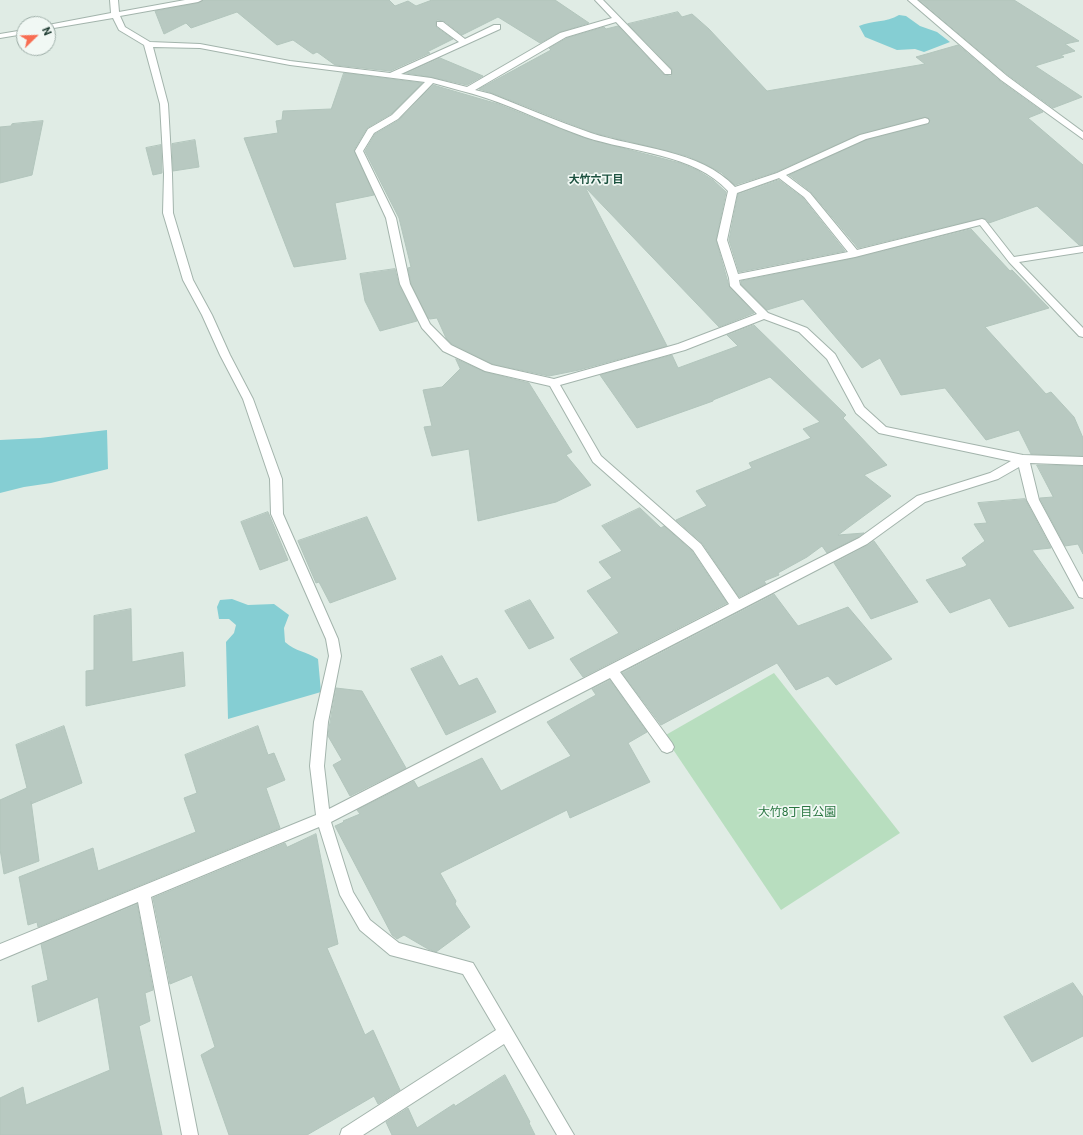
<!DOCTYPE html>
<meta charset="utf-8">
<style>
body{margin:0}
#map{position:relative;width:1083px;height:1135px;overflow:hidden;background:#e0ece5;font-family:Roboto,sans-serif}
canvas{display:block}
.north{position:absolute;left:16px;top:16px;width:40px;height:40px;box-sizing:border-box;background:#f1f8f4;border:1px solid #9dada7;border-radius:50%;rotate:67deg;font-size:11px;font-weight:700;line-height:16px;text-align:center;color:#203d33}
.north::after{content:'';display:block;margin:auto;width:14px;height:18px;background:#f86d52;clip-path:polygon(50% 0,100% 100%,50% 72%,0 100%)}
</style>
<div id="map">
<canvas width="1083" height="1135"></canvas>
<div class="north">N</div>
</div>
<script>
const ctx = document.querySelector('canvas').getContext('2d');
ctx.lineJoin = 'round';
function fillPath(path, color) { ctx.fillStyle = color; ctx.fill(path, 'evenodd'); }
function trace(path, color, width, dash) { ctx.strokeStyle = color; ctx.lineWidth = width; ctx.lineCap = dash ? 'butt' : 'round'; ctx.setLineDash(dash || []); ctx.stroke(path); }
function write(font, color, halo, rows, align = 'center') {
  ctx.font = font + ' Roboto,"Noto Sans JP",sans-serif'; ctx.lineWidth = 3.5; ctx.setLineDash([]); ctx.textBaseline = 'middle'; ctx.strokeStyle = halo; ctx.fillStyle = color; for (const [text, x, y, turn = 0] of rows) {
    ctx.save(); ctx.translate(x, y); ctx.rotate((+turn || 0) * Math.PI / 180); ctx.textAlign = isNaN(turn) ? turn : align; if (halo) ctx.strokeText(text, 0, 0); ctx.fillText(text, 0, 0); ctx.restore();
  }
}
const green = new Path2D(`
 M774,673L900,833L781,910L664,736Z`);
const water = new Path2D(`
 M899,15L906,16L920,26L937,32L950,42L924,52L915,49L897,50L865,37L859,26C872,20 886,23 899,15Z
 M107,430L108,469L51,483L24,487L0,493V440L40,438Z
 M232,599L248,605L274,604L289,615L284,628L285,642C296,652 306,651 318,659L321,692L228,719L226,642L234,633L236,625L229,619H219L217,607L220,600Z`);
const building = new Path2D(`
 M203,0H389L395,6L408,1L416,6L432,0H555L589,23L560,32L540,43L498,17L462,35L444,21L437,20L436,22V27L453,39L427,52L430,53L390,71L335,65L317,52L313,54L293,40L277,45L237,12L191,28L186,23L164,34L155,11L198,3Z
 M919,0H1014L1079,41L1065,44L1075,51L1061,55L1064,57L1035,66L1082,97L1053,108L1008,75Z
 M678,12L682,17L692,14L709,29L767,91L925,64L916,57L958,45L1000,81L1043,112L1028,118L1083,165V245H1079L1037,206L989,223L986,219L982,218L858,248L811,192L789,175L866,140L928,124L930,120L925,117L860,134L776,172L735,185L722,173L705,164L687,156L591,132L492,93L479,89L551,50L549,48L567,38L604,27L606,29L618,26L664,75L671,76L672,74V69L628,24Z
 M440,58L483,76L467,85L431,77L406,73Z
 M344,73L422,83L391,114L367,128L354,150L374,195L335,203L346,259L294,267L244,138L278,133L276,121L282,120L283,111L331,109Z
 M433,85L498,104L584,138L680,163L697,170L713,180L726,192L716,240L729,286L754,313L719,327L585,187L667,346L579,370L549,376L492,364L452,344L446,338L437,318L430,319L428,318L411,284L408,268L411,267L399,218L365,151L375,134L399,120Z
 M43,121L32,175L0,183V127L11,126L12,124Z
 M195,140L199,167L173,171L172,144Z
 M161,145L162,173L153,175L146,148Z
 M779,180L803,198L845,251L739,272L729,240L738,194Z
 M971,229L1010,271L1012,270L1049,308L985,327L1046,394L1051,392L1074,417L1083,438V456L1031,454L1019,430L986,440L945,388L901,395L880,358L862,368L803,299L767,310L741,284V281L855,258Z
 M395,269L399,285L417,321L380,331L365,301L360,274Z
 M754,325L846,415L843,418L887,465L864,475L891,496L838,535L864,533L858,537L827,553L822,546L807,557L778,573L779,575L764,581L766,584L739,597L702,543L676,520L707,506L696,491L752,468L749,463L811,438L803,429L820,422L770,377L713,400V401L637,428L600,375L672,355L678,368L738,346L727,335Z
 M456,359L485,372L529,383L572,452L566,455L591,485L556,502L478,521L469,449L432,456L424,427L432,426L423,390L442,387L460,369Z
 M1037,465L1083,466V554L1078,544L1065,546L1040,499V498L1053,497Z
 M1025,499L1051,548L1032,550L1074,608L1009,627L990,598L950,613L926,580L964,567L967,565L962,558L985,541L974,524L987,523L978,503Z
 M640,508L661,528L664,526L692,551L727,603L583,677L570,659L619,633L587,591L612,578L599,562L622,551L602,526Z
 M268,512L288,560L260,570L241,522Z
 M367,517L396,579L330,603L319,582L316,583L298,541Z
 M874,541L918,602L871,619L834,563Z
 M774,594L798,626L848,607L892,659L836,685L828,676L796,690L777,663L661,725L622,673Z
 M530,600L554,638L529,649L505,611Z
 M131,609L132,662L183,652L185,686L86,706V671L94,670V616Z
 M442,656L459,686L477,678L496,712L446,735L411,669Z
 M610,680L647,732L628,743L650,782L570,818L567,810L440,873L456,901L455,904L470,927L436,952L428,949L404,935L397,939L392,935L335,826L344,822L343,821L360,814L357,810L414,781L418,788L482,758L501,791L571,756L547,722L596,695L592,689Z
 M336,688L362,691L406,768L350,796L333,765L342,760L328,736Z
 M64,726L82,783L31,804V801L39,861L4,874L0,849V800L27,788L16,745Z
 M258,726L268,755L274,753L285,780L266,788L280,828L38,927L37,922L28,925L19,877L93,848L98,871L196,832L184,798L197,793L185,755Z
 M316,834L338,944L327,948L365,1035L373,1030L400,1090L378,1104L374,1096L307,1135H229L201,1055L215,1047L192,975L170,984L153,898L285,843L287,847Z
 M137,904L153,990L145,993L150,1021L139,1026L162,1135H0V1098L23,1087L26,1105L110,1070L98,997L38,1022L32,986L48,980L41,944Z
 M1073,983L1083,997V1036L1032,1062L1004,1017Z
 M505,1075L530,1122L529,1123L535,1135H392L386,1122L408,1108L417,1128L454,1104L455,1106Z`);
const minor = new Path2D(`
 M110,0H118L119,12L185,0H202L198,2L120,16L125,27L150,42L200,44L290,61L390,73L459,42L437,26V22H443L465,39L494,25H500V29L401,74L431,78L467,87L560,33L612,18L595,0H603L671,70V74H665L616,22L566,37L475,90L491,94C524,107 557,121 591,133C636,148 701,150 735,187L777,173L860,135L925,118L928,119L929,121L928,123L866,139L786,175L810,193L857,250L982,219L985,220L1014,257L1083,246V252L1019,262L1083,328V337L1079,336L1009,262L980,225L855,257L739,280L740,285L768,313L807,328L835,354L864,407L886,427L1023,455L1083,457V465L1030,463L1039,500L1083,582V598L1079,597L1027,500L1019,467L998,479L925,502L867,544L620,672L672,743L674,747L672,751L667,753L662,751L610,678L331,822L353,892L370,920L399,943L473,963L574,1135H557L504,1044L363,1135H340L342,1129L496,1030L463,974L390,955L360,930L340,895L319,827L151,897L198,1135H182L138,902L0,960V944L316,815L310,766L314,722L329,656L326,639L271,514L270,479L243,399L220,355L202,315L183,280L163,213L164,174L160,104L144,45L119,30L113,18L48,29V25L111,13ZM153,47L200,48L290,65L425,82L392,115L368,129L355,151L386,218L400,284L422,328L443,351L485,371L550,386L593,462L693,550L729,604L329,809L324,766L328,722L341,656L338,639L283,514L282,479L253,399L230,355L212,315L193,280L173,213L172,174L168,104ZM433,83C450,88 468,92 486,98C519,109 551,125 585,137C630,152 695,154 728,191L717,240L729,278L730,286L757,314L678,344L554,379L492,365L451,345L430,324L410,284L396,218L363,151L374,133L398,119ZM779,178L804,197L848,252L738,274L727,240L737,193ZM764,319L799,332L827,359L856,413L879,433L1011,461L990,473L917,496L859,538L739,599L701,544L601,456L560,385L685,350Z
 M908,0H917L1007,76L1083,132V139L1001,80Z
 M24,30V34L0,38V34Z`);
const farNeighbourhoodnames = [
 ["大竹六丁目",596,180]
];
const parkNames = [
 ["大竹8丁目公園",797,813]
];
fillPath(green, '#b8debf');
fillPath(water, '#85ced3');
fillPath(building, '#b8c9c1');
trace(building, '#b2c5bc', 1);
trace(minor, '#a3b4ac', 2);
fillPath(minor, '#fff');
write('bold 11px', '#1b503e', '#f1f8f4', farNeighbourhoodnames);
write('12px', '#287540', '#f1f8f4', parkNames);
</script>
